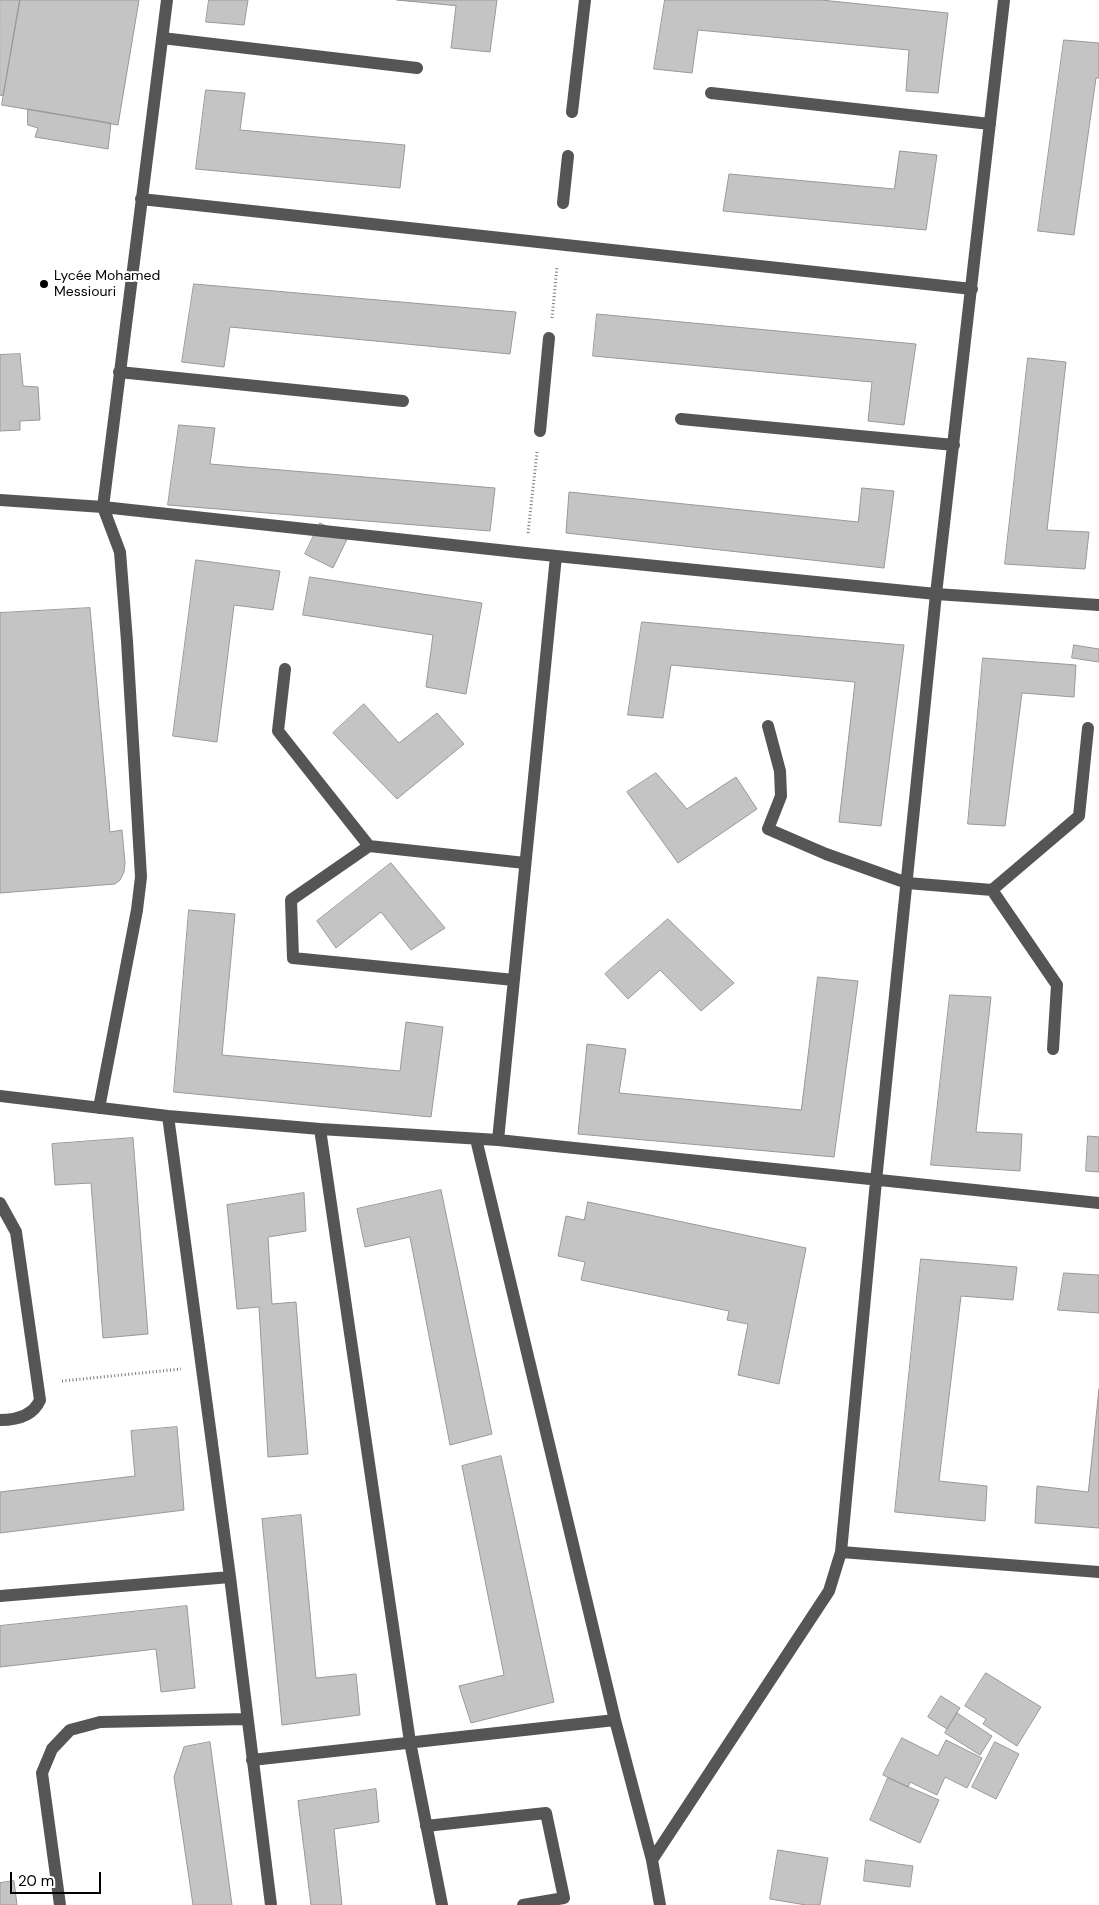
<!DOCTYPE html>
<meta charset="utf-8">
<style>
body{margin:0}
#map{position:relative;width:1099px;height:1905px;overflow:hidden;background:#fff;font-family:"DM Sans",sans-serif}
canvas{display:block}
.scale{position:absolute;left:10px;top:1872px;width:91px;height:22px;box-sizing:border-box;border:2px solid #000;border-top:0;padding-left:6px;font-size:15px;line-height:18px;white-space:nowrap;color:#000;-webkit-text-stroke:4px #fff;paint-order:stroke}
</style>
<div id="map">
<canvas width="1099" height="1905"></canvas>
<div class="scale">20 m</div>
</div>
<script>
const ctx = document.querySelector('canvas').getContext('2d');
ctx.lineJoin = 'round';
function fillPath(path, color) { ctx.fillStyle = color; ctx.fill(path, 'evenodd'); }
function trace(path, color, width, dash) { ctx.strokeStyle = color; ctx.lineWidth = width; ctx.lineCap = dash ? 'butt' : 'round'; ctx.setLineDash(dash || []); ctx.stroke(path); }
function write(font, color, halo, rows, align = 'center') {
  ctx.font = font + ' "DM Sans",sans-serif'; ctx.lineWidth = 4; ctx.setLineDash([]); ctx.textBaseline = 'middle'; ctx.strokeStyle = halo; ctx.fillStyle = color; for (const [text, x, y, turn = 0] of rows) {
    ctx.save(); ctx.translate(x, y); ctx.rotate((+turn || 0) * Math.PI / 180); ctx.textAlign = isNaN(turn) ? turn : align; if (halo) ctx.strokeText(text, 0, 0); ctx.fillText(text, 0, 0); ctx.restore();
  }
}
const building = new Path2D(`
 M0,0H20L3,96L0,95Z
 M20,0H139L118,125L2,105Z
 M209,0H248L244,25L206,22Z
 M397,0H497L490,52L451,48L456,6Z
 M665,0H821L948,13L938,93L906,91L909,50L698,30L692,73L654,69Z
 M1064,40L1099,43V78H1096L1074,235L1038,231Z
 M206,90L245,93L240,130L405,145L400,188L196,169Z
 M28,109L111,123L108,149L35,137L38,128L28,125Z
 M900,151L937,155L926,230L723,211L729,174L894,189Z
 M194,284L516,312L510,354L230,327L224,367L182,362Z
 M597,314L916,344L904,425L868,421L872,382L593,356Z
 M20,354L23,386L38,387L40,420L20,421V430L0,431V355Z
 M1028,358L1066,362L1047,530L1089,532L1085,569L1005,564Z
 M179,425L215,428L210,464L495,488L490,531L168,505Z
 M862,488L894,491L884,568L566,533L569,492L858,522Z
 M320,523L348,537L333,568L305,554Z
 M196,560L280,571L273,610L234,605L217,742L173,736Z
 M310,577L482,603L466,694L426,687L433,635L303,615Z
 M90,608L110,832L122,830L125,863L124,872L120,880L115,884L0,893V613Z
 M642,622L904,645L881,826L839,822L855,682L671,665L663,718L628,715Z
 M1074,645L1099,649V662L1072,658Z
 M983,658L1076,665L1074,697L1022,693L1005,826L968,824Z
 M364,704L399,743L437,713L464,744L397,799L333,733Z
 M656,773L687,809L736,777L757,809L678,863L627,792Z
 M391,863L445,928L411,950L381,912L336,948L317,921Z
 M189,910L235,914L222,1055L400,1071L406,1022L443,1027L431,1117L174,1092Z
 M668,919L734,983L701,1011L660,970L628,999L605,974Z
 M818,977L858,981L834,1157L578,1134L587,1044L626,1049L619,1093L801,1110Z
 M950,995L991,997L976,1132L1022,1134L1020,1171L931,1165Z
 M1088,1136L1099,1137V1172L1086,1171Z
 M133,1138L148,1334L103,1338L91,1183L55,1185L52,1144Z
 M441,1190L492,1434L450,1445L410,1237L365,1247L357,1209Z
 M304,1193L306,1231L268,1237L272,1304L296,1302L308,1454L268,1457L259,1307L237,1309L227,1205Z
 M588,1202L806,1248L779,1384L738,1375L748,1324L727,1320L729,1311L581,1280L585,1262L558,1256L566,1216L584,1220Z
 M921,1259L1017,1267L1013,1300L961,1296L939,1481L987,1486L985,1521L895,1512Z
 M1064,1273L1099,1275V1313L1058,1310Z
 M1099,1389V1528L1035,1523L1037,1486L1088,1492Z
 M177,1427L184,1510L0,1533V1492L135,1476L131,1431Z
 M501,1456L554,1702L471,1723L459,1686L504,1675L462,1466Z
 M301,1515L316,1678L356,1674L360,1715L282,1725L262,1519Z
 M187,1606L195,1688L161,1692L156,1649L0,1667V1626Z
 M986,1673L1041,1707L1017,1746L983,1724L986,1719L965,1706Z
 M941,1696L960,1708L947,1729L928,1717Z
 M957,1713L992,1736L980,1755L945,1733Z
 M902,1738L938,1756L946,1740L982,1758L967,1788L945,1777L937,1795L910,1782L908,1787L883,1775Z
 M210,1742L232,1905H193L174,1777L184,1747Z
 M995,1742L1019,1754L996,1799L972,1787Z
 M888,1778L939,1800L920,1843L870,1820Z
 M376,1789L379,1822L334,1829L342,1905H311L298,1801Z
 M778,1850L828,1858L820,1905H806L770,1899Z
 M866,1860L913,1866L910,1887L864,1881Z
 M14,1881L17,1905H0V1883Z`);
const path = new Path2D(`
 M552,318L557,267
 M528,533L537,452
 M62,1381L181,1369`);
const minor = new Path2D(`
 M162,38L417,68
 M711,93L990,124
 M572,112L585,0
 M141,199L972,289
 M563,203L568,156
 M119,372L403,401
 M681,419L954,445
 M540,431L549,338
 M0,500L103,507L526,553L936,594L1099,605
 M285,669L278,731L369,846L525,863
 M768,726L780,771L781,796L768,829L826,854L907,883L992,890
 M369,846L291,900L293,958L514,980
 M1053,1049L1057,985L992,890L1079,816L1088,728
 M0,1096L168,1116L320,1129L498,1140L1099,1203
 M99,1108L137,910L141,877L127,641L120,552L103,507L167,0
 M168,1116L230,1577L271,1905
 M320,1129L410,1742L442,1905
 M476,1139L615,1720L652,1860L660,1905
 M498,1140L556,556
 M0,1203L16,1232L40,1400C33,1416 16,1420 0,1420
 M841,1552L1099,1572
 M0,1596L230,1577
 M252,1760L615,1720
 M426,1826L546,1813L564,1898L523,1905
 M652,1860L829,1591L841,1552L876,1181L936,594L1004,0
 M60,1905L42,1773L52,1749L70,1730L100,1722L247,1719`);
const markers = [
 [44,284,5,"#000"]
];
const poiNames = [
 ["Lycée Mohamed",54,276],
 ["Messiouri",54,292]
];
fillPath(building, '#c4c4c4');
trace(building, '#999', 1);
trace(path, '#777', 3, [1, 2.5]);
trace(minor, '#555', 12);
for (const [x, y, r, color] of markers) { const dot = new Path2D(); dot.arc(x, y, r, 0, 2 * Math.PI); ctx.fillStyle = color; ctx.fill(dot); trace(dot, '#fff', 2); }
write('14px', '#000', '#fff', poiNames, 'left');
</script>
